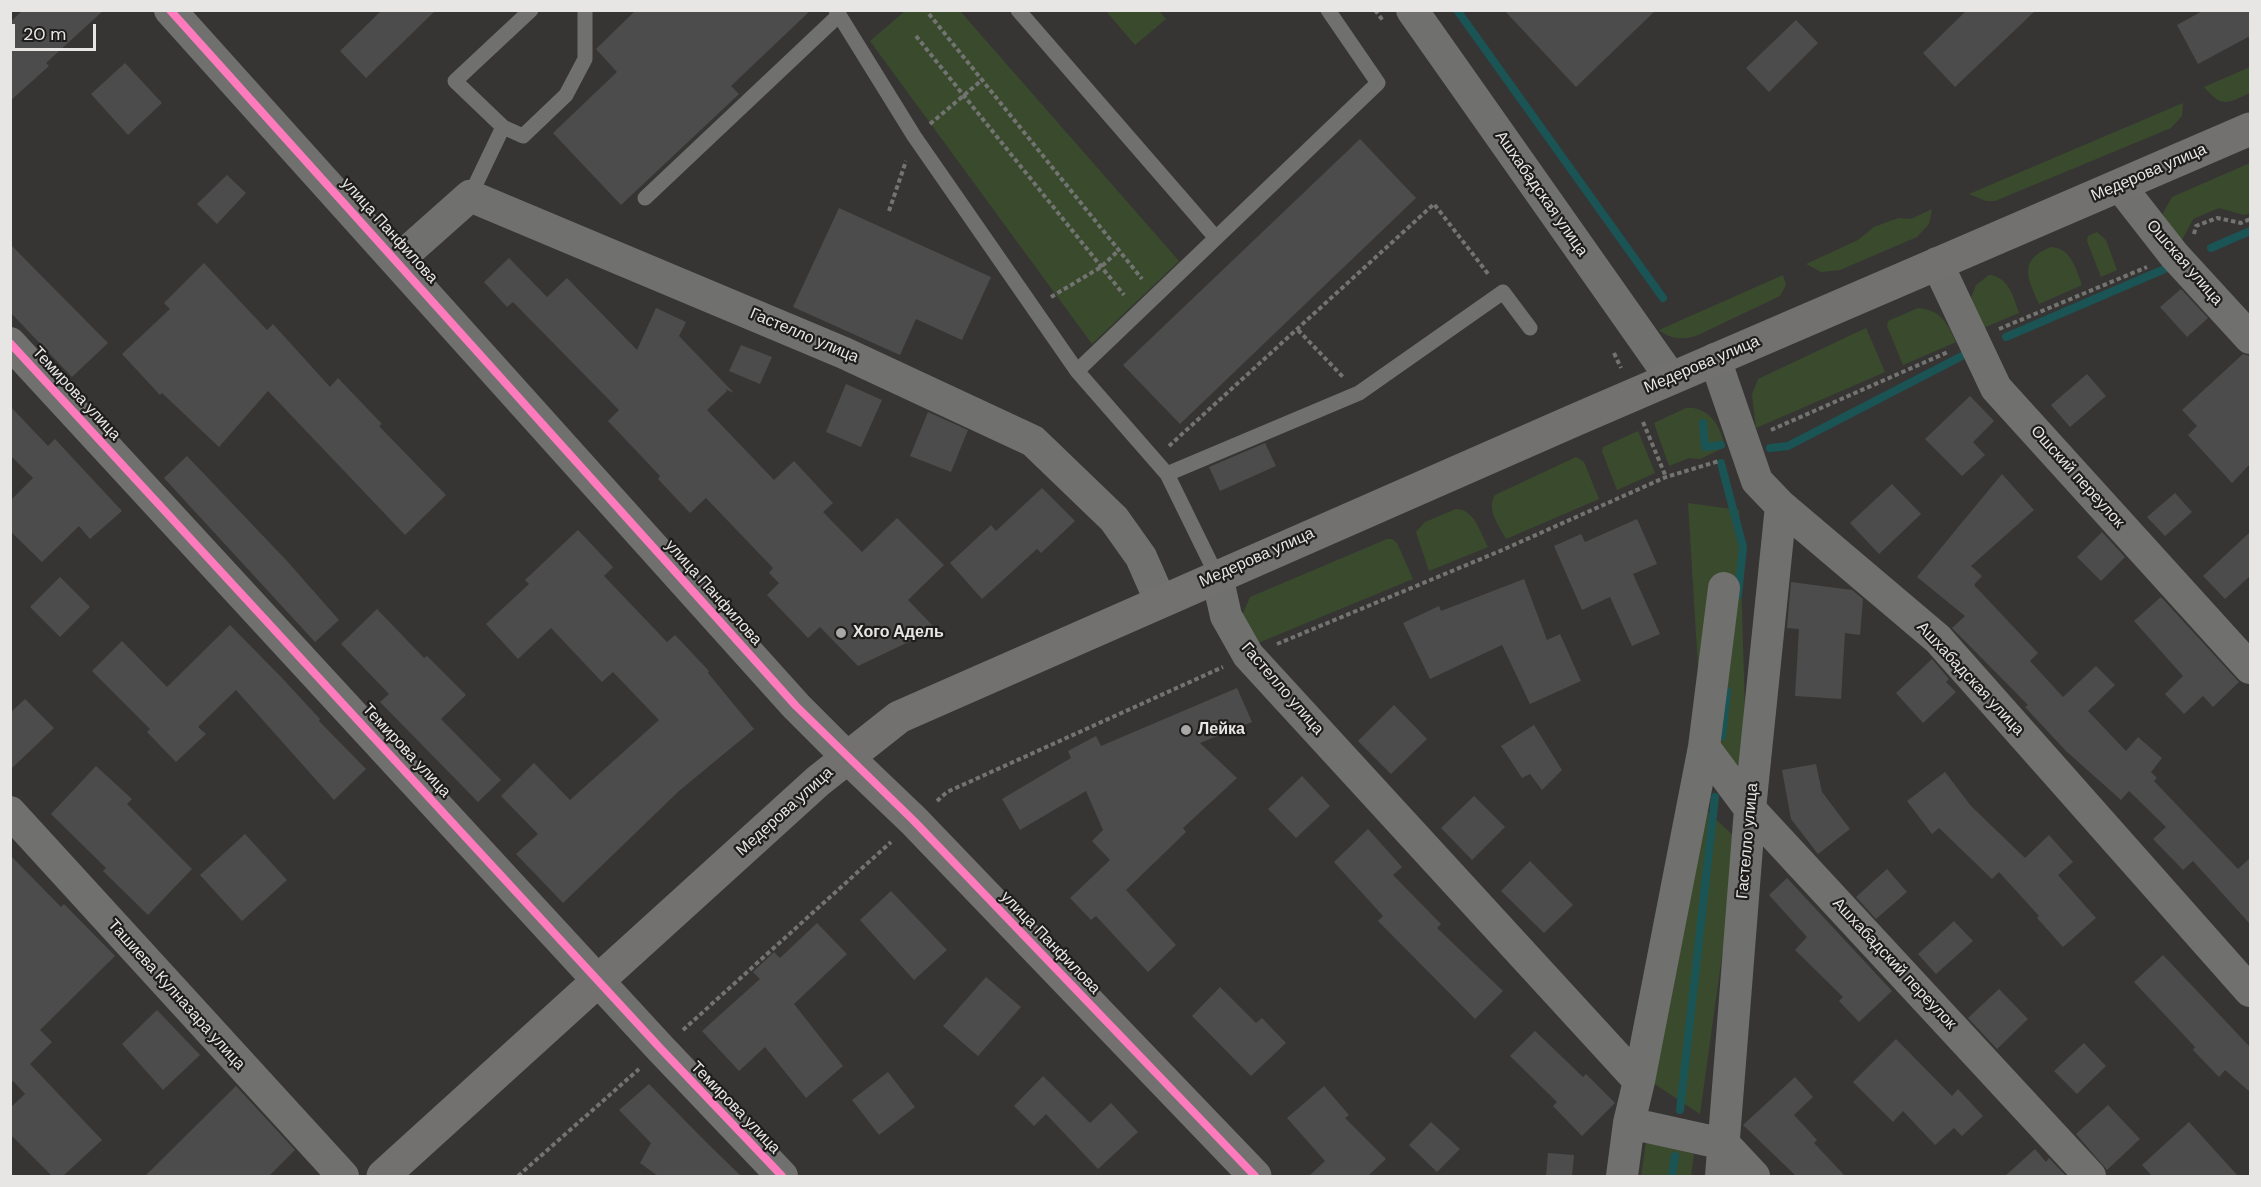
<!DOCTYPE html>
<meta charset="utf-8">
<style>
body{margin:0}
#map{position:relative;width:2261px;height:1187px;overflow:hidden;background:#363534;font-family:"DM Sans",sans-serif}
canvas{display:block}
.frame{position:absolute;inset:0;border:12px solid #e7e6e4;pointer-events:none}
.scale{position:absolute;left:12px;top:24px;width:84px;height:27px;box-sizing:border-box;border:3px solid #e7e6e4;border-top:0;padding-left:8px;font-size:18px;line-height:21px;white-space:nowrap;color:#e7e6e4;-webkit-text-stroke:4px #1e1d1c;paint-order:stroke}
</style>
<div id="map">
<canvas width="2261" height="1187"></canvas>
<div class="frame"></div>
<div class="scale">20 m</div>
</div>
<script>
const ctx = document.querySelector('canvas').getContext('2d');
ctx.lineJoin = 'round';
function fillPath(path, color) { ctx.fillStyle = color; ctx.fill(path, 'evenodd'); }
function trace(path, color, width, dash) { ctx.strokeStyle = color; ctx.lineWidth = width; ctx.lineCap = dash ? 'butt' : 'round'; ctx.setLineDash(dash || []); ctx.stroke(path); }
function write(font, color, halo, rows, align = 'center') {
  ctx.font = font + ' "DM Sans",sans-serif'; ctx.lineWidth = 4.5; ctx.setLineDash([]); ctx.textBaseline = 'middle'; ctx.strokeStyle = halo; ctx.fillStyle = color; for (const [text, x, y, turn = 0] of rows) {
    ctx.save(); ctx.translate(x, y); ctx.rotate((+turn || 0) * Math.PI / 180); ctx.textAlign = isNaN(turn) ? turn : align; if (halo) ctx.strokeText(text, 0, 0); ctx.fillText(text, 0, 0); ctx.restore();
  }
}
const green = new Path2D(`
 M905,11H960L1179,261L1092,344L870,41Z
 M1106,11H1159L1166,19L1135,45Z
 M2250,67V93C2227,103 2223,109 2204,87Z
 M2183,103L2182,116L2171,128L1995,201H1986L1969,194Z
 M2250,163V213L2244,215L2219,208L2193,219L2181,242L2164,220L2163,213L2172,197Z
 M1932,209L1929,224L1917,237L1840,270L1821,272L1806,264L1858,240L1874,227L1887,222L1899,218L1911,219Z
 M2097,232L2106,240L2117,270L2101,277L2087,241L2088,236Z
 M2051,247C2071,248 2076,269 2082,285L2039,304C2027,277 2018,260 2051,247Z
 M1783,275L1786,285L1780,296L1698,335C1685,340 1671,340 1659,330Z
 M1989,275C2009,277 2013,296 2019,313L1983,328L1971,298L1976,285Z
 M1918,308C1940,310 1947,322 1956,342L1903,365L1887,326L1888,321Z
 M1866,328L1885,372L1756,428L1752,394L1758,379Z
 M1686,408C1709,406 1721,427 1725,447L1700,459L1689,458L1669,466L1654,423Z
 M1638,431L1655,473L1617,490L1602,451L1603,447Z
 M1576,457L1584,462L1599,499L1506,539C1499,525 1486,510 1495,495Z
 M1688,503L1739,510L1747,778L1702,732Z
 M1456,509C1475,510 1480,532 1488,547L1429,571L1416,532L1425,522Z
 M1387,539H1392L1397,543L1413,579L1258,643L1242,616L1250,597Z
 M1693,798L1738,840L1700,1114L1653,1083Z
 M1646,1142L1694,1154L1691,1176H1641Z`);
const stream = new Path2D(`
 M1457,10L1663,298
 M2211,248L2250,231
 M2006,337L2167,268
 M1703,423L1705,447L1721,445
 M1770,448L1788,446L1962,356
 M1721,463L1743,547L1738,595
 M1722,736L1727,691
 M1680,1110L1715,797
 M1672,1176L1675,1156`);
const building = new Path2D(`
 M23,10H104L46,63L49,66L10,101V22Z
 M382,10H436L366,78L340,51Z
 M636,10H811L731,86L739,94L621,205L553,133L617,72L596,49Z
 M1504,10H1656L1576,87Z
 M1967,10H2036L1955,87L1923,53Z
 M2204,10H2250V36L2198,64L2177,25Z
 M1796,20L1818,43L1769,92L1746,68Z
 M125,63L162,103L128,135L91,94Z
 M1360,139L1416,198L1180,424L1123,365Z
 M227,175L246,193L217,224L197,204Z
 M839,208L991,277L962,340L916,319L900,355L793,307Z
 M10,244L108,343L72,377L10,312Z
 M509,258L547,297L567,278L637,350L656,308L686,322L679,336L734,393L725,389L727,391L707,410L774,480L794,461L833,503L823,512L862,552L897,518L944,565L908,600L936,629L858,666L820,627L808,638L767,595L779,583L769,573L773,568L706,498L690,513L658,479L660,476L608,421L619,410L513,302L507,307L484,282Z
 M204,263L267,330L273,324L330,387L338,378L382,424L379,426L446,495L405,535L268,391L219,447L162,393L160,395L122,354L170,309L164,303Z
 M2181,289L2208,318L2187,337L2160,307Z
 M741,345L772,357L760,384L729,371Z
 M2243,354L2250,356V464L2232,483L2188,435L2197,426L2182,410Z
 M2087,374L2106,396L2070,427L2051,405Z
 M846,384L882,400L861,447L826,432Z
 M1970,396L1994,421L1973,442L1985,455L1962,476L1925,439Z
 M10,406L48,446L55,439L122,511L90,539L79,526L42,562L10,531V501L33,478L10,455Z
 M928,412L968,430L951,472L910,456Z
 M1265,443L1276,466L1220,491L1209,467Z
 M187,456L287,561L339,620L315,642L164,478Z
 M2002,474L2034,510L1971,566L1982,576L1974,585L2038,653L2030,661L2063,697L2096,666L2115,685L2088,711L2126,751L2138,737L2162,758L2151,772L2157,778L2154,781L2238,869L2250,858V924L2193,861L2183,870L2153,839L2166,827L2129,791L2121,800L2066,751L2025,707L2028,705L1952,628L1965,616L1917,577Z
 M1892,484L1921,514L1879,554L1850,523Z
 M1042,488L1075,521L1041,553L1037,549L982,599L950,563L991,525L996,531Z
 M2175,493L2192,512L2165,536L2147,517Z
 M1637,519L1657,564L1633,574L1660,634L1632,646L1610,597L1582,610L1554,546L1581,534L1585,542Z
 M578,530L613,567L604,576L667,642L675,635L709,671L708,673L754,729L679,791L563,903L516,854L538,834L501,796L534,763L570,800L659,720L613,672L602,682L551,628L518,659L486,624L529,584L525,580Z
 M2102,532L2125,557L2101,581L2077,557Z
 M2250,532V576L2225,599L2203,576Z
 M60,577L90,607L60,637L30,607Z
 M1524,579L1547,640L1560,634L1581,681L1530,704L1502,645L1430,679L1403,623L1439,606L1441,611Z
 M1791,582L1852,590L1863,599L1860,635L1845,633L1841,699L1795,696L1799,629L1787,628Z
 M2161,597L2239,682L2213,707L2203,696L2184,714L2165,694L2183,676L2134,621Z
 M377,609L424,658L427,656L466,695L441,719L501,780L478,802L380,702L389,694L341,644Z
 M230,625L283,679L320,719L319,721L366,769L334,800L236,690L198,727L206,734L176,762L147,732L150,729L92,671L122,641L167,687Z
 M1932,659L1949,679L1946,682L1956,692L1923,723L1896,693Z
 M1237,688L1252,722L1200,743L1237,778L1183,828L1186,832L1126,890L1176,945L1148,972L1096,916L1091,920L1070,898L1110,860L1092,841L1103,830L1086,791L1020,830L1002,799L1071,758L1068,751L1096,736L1101,746Z
 M25,699L54,728L10,770V713Z
 M1394,705L1427,739L1391,774L1358,741Z
 M1534,725L1562,770L1542,790L1530,774L1522,778L1501,746Z
 M1816,764L1822,792L1850,829L1818,854L1791,819L1782,770Z
 M96,766L132,799L127,804L192,869L148,915L103,871L106,868L51,814Z
 M1945,772L1971,806L2025,858L2049,835L2073,862L2058,875L2096,918L2063,947L2037,918L2039,916L1999,872L1992,879L1939,828L1932,834L1907,801Z
 M1302,776L1330,806L1296,838L1268,809Z
 M1474,796L1505,827L1472,860L1441,828Z
 M1368,829L1402,867L1393,875L1441,924L1437,928L1503,991L1475,1019L1378,921L1383,916L1334,862Z
 M245,834L287,880L242,921L200,875Z
 M10,855L61,907L64,904L115,956L40,1030L52,1042L30,1064L102,1140L63,1176H52L10,1134V1108L25,1094L13,1081L10,1084Z
 M1530,861L1573,905L1544,933L1501,891Z
 M1887,869L1907,892L1876,919L1856,897Z
 M1787,878L1892,991L1859,1022L1839,1001L1843,997L1795,950L1807,937L1769,895Z
 M891,891L947,950L914,980L860,920Z
 M1954,921L1973,941L1936,974L1918,954Z
 M817,923L847,954L794,1004L843,1066L806,1098L765,1047L739,1071L702,1031L760,979L753,972L774,952L780,958Z
 M2163,955L2250,1047V1092L2225,1070L2219,1077L2193,1050L2195,1047L2134,982Z
 M986,977L1021,1007L978,1056L943,1026Z
 M1220,987L1256,1023L1262,1018L1286,1043L1251,1076L1192,1016Z
 M1999,989L2028,1019L1997,1049L1968,1018Z
 M157,1010L200,1055L163,1090L122,1044Z
 M1535,1031L1583,1077L1586,1074L1615,1103L1582,1136L1553,1106L1557,1102L1510,1056Z
 M1896,1039L1952,1096L1958,1089L1983,1116L1962,1136L1954,1128L1935,1145L1903,1111L1893,1122L1853,1082Z
 M2084,1043L2106,1066L2077,1094L2054,1071Z
 M888,1072L915,1107L879,1135L852,1100Z
 M1043,1076L1090,1123L1111,1103L1138,1132L1098,1169L1046,1114L1034,1126L1014,1106Z
 M1795,1077L1813,1097L1794,1115L1817,1140L1814,1143L1845,1176H1796L1743,1125Z
 M649,1084L706,1142L741,1176H658L640,1163L651,1143L619,1110Z
 M236,1086L295,1150L269,1176H145Z
 M1324,1086L1349,1115L1345,1118L1386,1159L1368,1176H1309L1325,1161L1287,1118Z
 M2108,1105L2140,1139L2107,1170L2076,1134Z
 M1431,1122L1460,1149L1437,1172L1409,1145Z
 M2189,1122L2238,1176H2152L2142,1165Z
 M2035,1149L2046,1162L2049,1158L2066,1176H2005Z
 M1548,1153L1574,1155L1572,1176H1546Z`);
const path = new Path2D(`
 M1375,10L1384,22
 M929,14L1142,279
 M916,36L1124,295
 M930,124L982,80
 M889,211L906,161
 M2194,234L2196,226L2217,218L2241,223L2250,219
 M1051,297L1101,267L1119,250
 M1999,329L2147,267
 M1298,330L1343,377
 M1614,353L1621,368
 M1643,422L1666,477
 M1771,430L1948,352
 M1169,446L1434,204L1489,275
 M1277,644L1500,551L1666,477L1719,461
 M937,801L947,792L1223,667
 M683,1030L891,842
 M518,1176L639,1069`);
const lane = new Path2D(`
 M531,10L455,81L503,127L523,136L566,95L585,59V10
 M836,10L914,136L1077,371L1167,474L1217,576
 M1018,10L1216,238
 M470,196L503,127
 M645,198L839,15
 M1077,371L1378,83L1328,10
 M1167,474L1359,393L1503,292L1530,328`);
const street = new Path2D(`
 M170,10L796,706L846,756
 M1412,10L1671,378
 M2120,186L2174,255L2250,338
 M398,260L470,196L844,353L1033,441L1114,519L1141,557L1160,600
 M1937,263L1996,388L2250,668
 M10,343L661,1049L782,1176
 M1715,359L1757,481L1781,506L1938,639L2250,991
 M1217,576L1226,616L1248,655L1639,1081
 M1704,747L1750,809L2090,1176
 M10,812L343,1176
 M1629,1123L1724,1144L1754,1176
 M1622,1176L1629,1123L1639,1081L1704,747L1724,588
 M1721,1176L1750,809L1781,506`);
const secondary = new Path2D(`
 M846,756L914,821L1255,1176
 M383,1176L818,781L899,717L1575,420L2250,129`);
const cycleway = new Path2D(`
 M170,10L796,706L914,821L1255,1176
 M10,343L661,1049L782,1176`);
const markers = [
 [841,633,6,"#a9a8a6"],
 [1186,730,6,"#a9a8a6"]
];
const streetNames = [
 ["Медерова улица",2149,173,-23],
 ["Ашхабадская улица",1541,194,55],
 ["улица Панфилова",389,231,48],
 ["Ошская улица",2184,263,49],
 ["Гастелло улица",804,336,23],
 ["Медерова улица",1702,365,-23],
 ["Темирова улица",76,394,47],
 ["Ошский переулок",2077,477,48],
 ["Медерова улица",1257,558,-24],
 ["улица Панфилова",713,593,48],
 ["Ашхабадская улица",1970,679,47],
 ["Гастелло улица",1282,689,49],
 ["Темирова улица",406,751,47],
 ["Медерова улица",785,812,-42],
 ["Гастелло улица",1748,841,-85],
 ["улица Панфилова",1050,943,46],
 ["Ашхабадский переулок",1894,964,47],
 ["Ташиева Кулназара улица",176,995,48],
 ["Темирова улица",735,1108,46]
];
const poiNames = [
 ["Хого Адель",853,633],
 ["Лейка",1198,730]
];
fillPath(green, '#3a4b2d');
trace(stream, '#1a5455', 8);
fillPath(building, '#4d4c4c');
trace(path, '#737372', 4, [4.5, 3]);
trace(lane, '#70706f', 15);
trace(street, '#70706f', 32);
trace(secondary, '#727170', 33);
trace(cycleway, '#fd7abc', 8);
for (const [x, y, r, color] of markers) { const dot = new Path2D(); dot.arc(x, y, r, 0, 2 * Math.PI); ctx.fillStyle = color; ctx.fill(dot); trace(dot, '#1e1d1c', 2); }
write('16px', '#e7e6e4', '#1e1d1c', streetNames);
write('bold 16px', '#e7e6e4', '#1e1d1c', poiNames, 'left');
</script>
